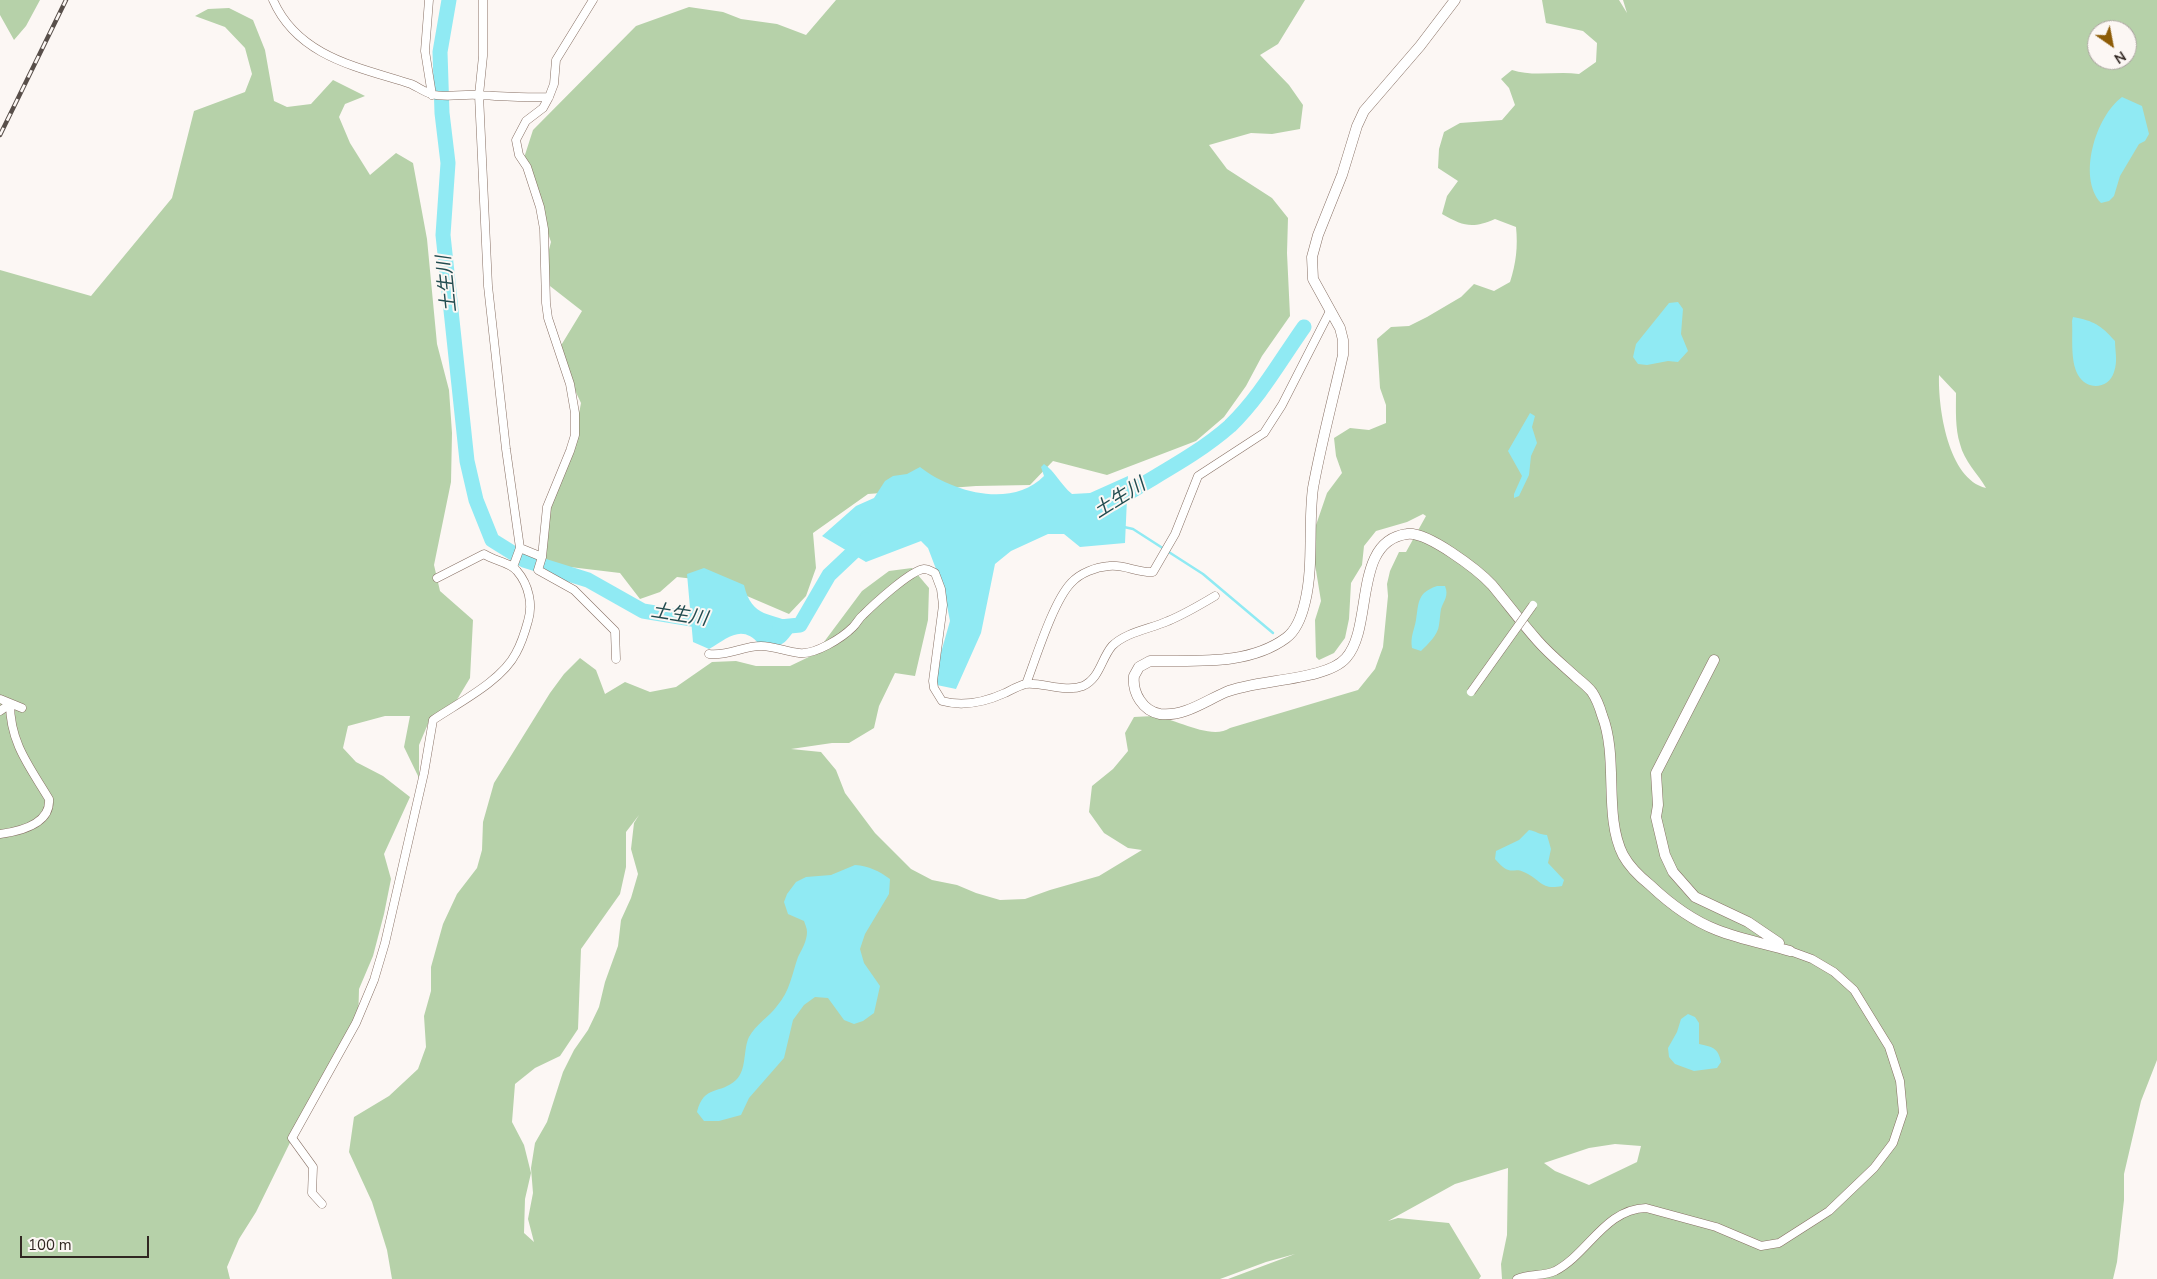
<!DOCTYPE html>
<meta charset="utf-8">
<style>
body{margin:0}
#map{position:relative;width:2157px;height:1279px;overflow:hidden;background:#fcf7f4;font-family:"Nunito Sans",sans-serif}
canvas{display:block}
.north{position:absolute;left:2087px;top:20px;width:50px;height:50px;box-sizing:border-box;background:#fcf7f4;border:1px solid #aba4a0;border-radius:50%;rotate:147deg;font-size:14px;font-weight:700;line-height:20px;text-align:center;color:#312722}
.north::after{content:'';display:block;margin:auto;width:18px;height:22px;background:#8d5c07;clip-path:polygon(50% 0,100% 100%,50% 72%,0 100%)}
.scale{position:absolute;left:20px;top:1236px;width:129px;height:22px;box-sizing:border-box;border:2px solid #312722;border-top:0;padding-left:6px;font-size:15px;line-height:18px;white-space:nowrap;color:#312722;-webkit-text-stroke:4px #fcf7f4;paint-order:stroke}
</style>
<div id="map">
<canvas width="2157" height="1279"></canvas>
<div class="north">N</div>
<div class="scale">100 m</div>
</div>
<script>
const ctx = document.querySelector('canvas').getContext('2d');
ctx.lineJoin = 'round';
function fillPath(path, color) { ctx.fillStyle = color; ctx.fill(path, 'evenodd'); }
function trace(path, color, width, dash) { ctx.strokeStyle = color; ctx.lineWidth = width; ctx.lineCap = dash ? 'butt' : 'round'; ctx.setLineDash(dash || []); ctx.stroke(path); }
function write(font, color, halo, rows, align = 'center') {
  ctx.font = font + ' "Nunito Sans","Noto Sans JP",sans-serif'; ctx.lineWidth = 4; ctx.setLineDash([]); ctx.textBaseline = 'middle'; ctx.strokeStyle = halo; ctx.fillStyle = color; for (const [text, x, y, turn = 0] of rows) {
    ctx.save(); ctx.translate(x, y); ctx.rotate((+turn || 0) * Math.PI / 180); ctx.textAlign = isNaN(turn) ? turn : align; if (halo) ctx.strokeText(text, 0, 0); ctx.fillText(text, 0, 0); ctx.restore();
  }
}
const green = new Path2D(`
 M0,0H40L26,26L14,40L0,15Z
 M836,0H1305L1278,44L1260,55L1289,85L1303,105L1300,129L1272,134L1251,133L1209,145L1227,169L1272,198L1288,218L1287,253L1290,316L1262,356L1246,386L1224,417L1196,441L1107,475L1053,461L1030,485L976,486L868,494L813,533L816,568L806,596L789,614L712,581L677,577L660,592L640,599L620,573L545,564L542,527L572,451L581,403L557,352L582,311L541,279L551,242L523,161L533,130L636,26L689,7L723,12L741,19L777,24L806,35Z
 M1542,0H1619L1627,13L1623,0H2157V1060L2141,1101L2124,1174V1200L2117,1262L2113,1279H1502L1501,1264L1507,1235L1508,1168L1455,1184L1388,1221L1398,1218L1449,1223L1481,1276L1479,1279H1228L1295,1254L1266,1262L1220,1279H392L387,1250L372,1202L349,1152L354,1117L389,1096L418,1069L426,1047L424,1016L431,991V967L443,924L457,894L477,868L482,850L483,822L494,783L550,693L564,674L580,658L596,670L605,694L625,682L650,692L676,687L712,662L736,661L756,666H790L815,654L862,591L889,571L912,568L929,588L928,620L915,676L895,673L879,706L874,728L849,743H832L791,749L821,752L836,770L845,793L875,833L911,869L932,880L957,885L976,893L1000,900L1025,899L1050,890L1099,876L1142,850L1128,848L1104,833L1089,812L1092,786L1113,769L1128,751L1125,733L1134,717C1140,717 1147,716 1154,716C1175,718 1211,741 1230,728L1358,690L1375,669L1383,647L1388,596L1387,584L1390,571L1399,552H1406L1426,516L1423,514L1407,522L1376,531L1364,546L1362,565L1351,583L1349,619L1345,638L1334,653L1319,660L1316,657L1315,620L1321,601L1312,546L1315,528L1327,493L1342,473L1336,456L1334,438L1350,428L1369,430L1386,423V405L1380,388L1377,339L1391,327L1409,326L1427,317L1461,297L1474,284L1494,291L1510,282C1516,263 1518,247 1516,227L1495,219C1472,229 1463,226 1442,214L1447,196L1458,181L1438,168L1439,149L1444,132L1460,123L1502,120L1515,105L1509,88L1501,79L1512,70C1532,77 1557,71 1579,74L1596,62L1597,43L1583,31L1546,23ZM2097,30H2127V60H2097ZM1939,375L1956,393C1956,410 1955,428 1960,444C1964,461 1978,474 1986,488C1948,479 1938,408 1939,375ZM639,815L634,823L631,849L638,874L631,898L621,920L618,946L605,982L599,1007L588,1030L574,1050L563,1072L547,1122L535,1143L531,1168L533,1193L528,1219L534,1242L524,1233L525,1199L531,1173L524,1145L512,1122L515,1084L535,1068L560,1056L578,1029L581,949L620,894L626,867V832ZM1615,1144L1641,1146L1637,1162L1589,1185L1555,1171L1544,1163L1589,1148Z
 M229,8L253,20L265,50L274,101L287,107L311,104L333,80L365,96L345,104L339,117L350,143L370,175L396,153L413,163L427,239L437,344L449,390L452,433L451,482L434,565L440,591L473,620L470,678L455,703L430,719L419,745V778L404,747L410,716H385L348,726L343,748L356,762L383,776L410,797L384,854L391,879L384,914L373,956L359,989L358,1027L336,1056L305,1112L256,1212L239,1239L227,1267L230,1279H0V270L91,296L172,198L194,111L245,92L252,74L245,48L225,27L195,16L208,9Z`);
const water = new Path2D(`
 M2122,97L2142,106L2149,134L2145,141L2139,144L2120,176L2114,196L2109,201L2101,203C2077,177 2096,116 2122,97Z
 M1678,302L1683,309L1681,334L1688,351L1678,362L1668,361L1647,365L1638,364L1633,357L1636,344L1669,303Z
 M2073,317C2094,321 2101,325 2115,341C2115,352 2118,361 2114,372C2109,389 2087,391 2078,375C2070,360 2073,338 2072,321Z
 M1530,413L1535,416L1532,427L1537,443L1531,456L1529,475L1519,496L1514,498V494L1522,476L1508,451Z
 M1044,464C1055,471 1060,484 1072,494L1090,493L1128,476L1125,543L1080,547L1064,534H1048L1011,551L995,564L981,633L956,689L932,684L950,621L944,590L928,548L921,541L866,562L822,536L856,506L874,498L885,481L893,476L907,474L920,467C952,492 1012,509 1044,476L1041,467Z
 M704,568L744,585C752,619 771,612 798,625C785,643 784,649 760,645C742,623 728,638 709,649L693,642L687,574Z
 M1437,586H1445C1449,596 1444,600 1441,609C1440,614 1440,619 1439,625C1438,635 1428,644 1421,651L1412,648C1410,637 1414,631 1416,620C1419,602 1417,593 1437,586Z
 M1529,830C1536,831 1540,835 1547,835L1551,849L1548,863L1564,880L1562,886C1541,890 1542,881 1526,873C1512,865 1512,879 1495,859L1496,851L1519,840Z
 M855,865C869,866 879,871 890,879L889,894L865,934L860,949L864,963L880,986L874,1013L863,1021L854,1024L844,1020L828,998L815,997L804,1005L793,1020L784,1058L749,1098L741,1115L719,1121H704L697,1112C704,1084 720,1095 736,1080C747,1070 743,1049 749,1037C756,1024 769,1017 777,1006C790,991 792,974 798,957C802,949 807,941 807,932C807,928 805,924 804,921L788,914L784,902L787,894L796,882L806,877L831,875Z
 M1688,1014L1695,1017L1699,1023V1044C1712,1047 1718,1047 1721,1062L1717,1068L1694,1071L1675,1064L1669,1057L1668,1048L1677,1032L1681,1019Z`);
const stream = new Path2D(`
 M1124,527L1133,529L1203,574L1273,633`);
const river = new Path2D(`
 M449,0L440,52L442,113L448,163L443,235L467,461L476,500L492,540L524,560L588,580L643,611L710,622
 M1111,504C1150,478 1195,457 1230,426C1260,397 1280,361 1304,327
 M780,627L800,625L829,575L866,540`);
const minor = new Path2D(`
 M273,0C298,57 358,67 411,84C418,87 424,92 431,94C444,98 463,94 477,95C501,96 524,98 549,97
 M429,0L425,51L432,95
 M483,0V56L479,95L488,286L506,449L520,548
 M593,0L556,60L554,84L549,97L543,108L526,121L516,140L519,155L527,167L540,207L544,229L546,303L548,318L570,384L575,413V435L570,451L547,507L542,557L538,570L574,590L615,631L616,659
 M513,567L520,548L542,557
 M709,654C730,656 742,646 761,646C774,646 787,652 799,653C815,655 842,638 853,627C857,623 859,618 863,615C873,605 911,570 924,569C928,569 931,571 935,573L941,589L943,605L933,681L934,688L942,701C963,707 985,702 1005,693C1011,690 1020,685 1026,684C1042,682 1065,693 1083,686C1100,678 1101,659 1112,646C1126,632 1150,629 1168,621C1185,614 1200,605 1215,596
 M1026,684C1036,658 1053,602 1071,583C1080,573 1096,567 1109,566C1124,564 1137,573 1153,572L1175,534L1198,476L1264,433L1282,405L1330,311
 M0,699L22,708
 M0,711L10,704
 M0,834C21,831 51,824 49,799C30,767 10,743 10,704
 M322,1204L312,1193L313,1167L292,1138L356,1023L374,980L385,943L424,773L433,720C458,703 502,681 516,653C521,644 525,632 528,621C533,605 529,585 517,571C510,562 494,561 484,554L437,578
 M1517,1279C1529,1273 1542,1277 1555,1271C1588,1254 1605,1209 1646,1208L1716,1227L1761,1246L1779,1243L1829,1211L1874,1168L1893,1143L1903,1113L1900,1081L1889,1047L1854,990L1834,972L1812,959L1790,951`);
const tertiary = new Path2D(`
 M1455,0L1420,46L1364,111L1357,126L1342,175L1318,235L1312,257L1313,279L1340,328L1343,340V355C1333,399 1321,444 1313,488C1308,526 1314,565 1305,602C1302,615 1297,630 1286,638C1248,666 1195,660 1150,661L1139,667L1134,676C1132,693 1143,711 1160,714C1184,717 1205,701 1226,692C1257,679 1326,681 1346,658C1374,627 1352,541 1407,534C1427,531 1478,570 1492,585C1507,603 1521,622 1537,640C1549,654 1564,666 1577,678C1582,682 1588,687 1592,692C1596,698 1600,708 1602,715C1619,758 1603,815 1623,855C1629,866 1640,877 1650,885C1669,903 1691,920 1717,930C1740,939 1766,944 1790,951
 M1714,660L1656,773L1658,805L1656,817L1665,855L1673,872L1695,897L1748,922L1779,943`);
const rail = new Path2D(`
 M0,135L66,0`);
const minorBridge = new Path2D(`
 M1471,692L1533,605`);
const waterNames = [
 ["土生川",448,284,-96],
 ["土生川",1120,499,-32],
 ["土生川",679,616,9]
];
fillPath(green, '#b6d1a9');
fillPath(water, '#90eaf3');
trace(stream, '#90eaf3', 2.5);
trace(river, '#90eaf3', 15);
trace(minor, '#877064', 9);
trace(tertiary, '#877064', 11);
trace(minor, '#fff', 8);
trace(tertiary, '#fff', 10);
trace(rail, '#584f4a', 4.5);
trace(rail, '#fcf7f4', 2.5, [8]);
trace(minorBridge, '#877064', 9, []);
trace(minorBridge, '#fff', 8);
write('italic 19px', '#224c50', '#fcf7f4', waterNames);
</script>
